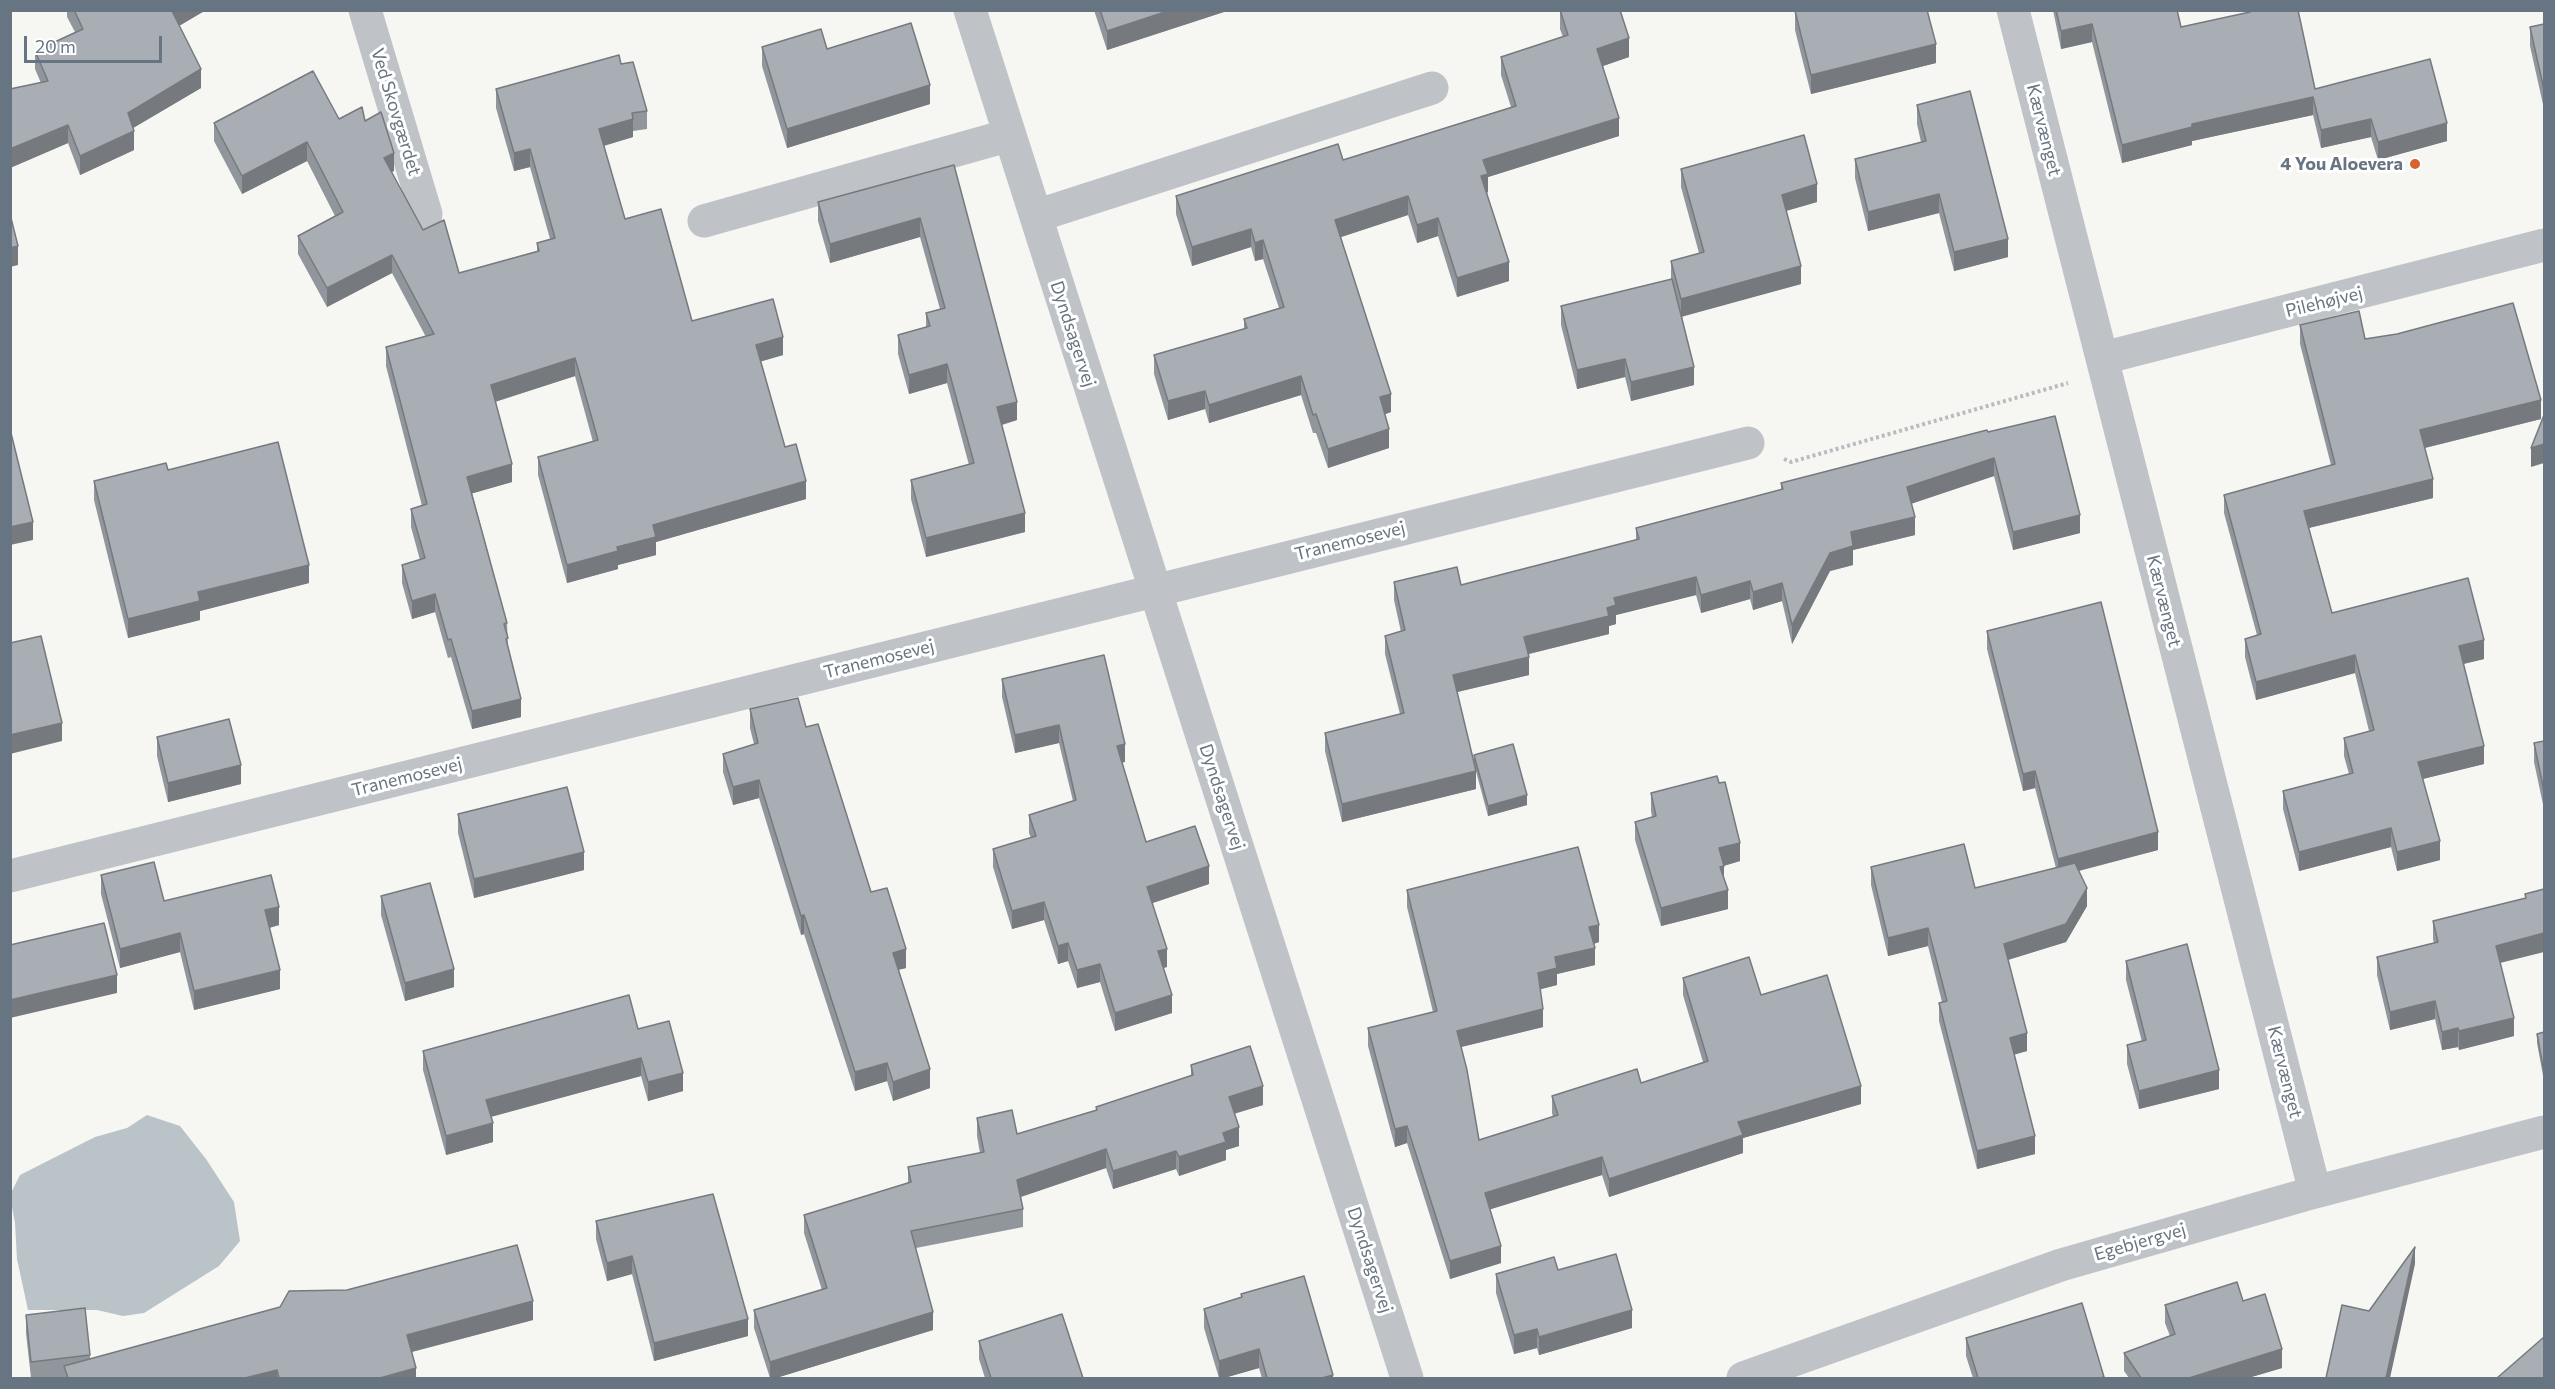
<!DOCTYPE html>
<meta charset="utf-8">
<style>
body{margin:0}
#map{position:relative;width:2555px;height:1389px;overflow:hidden;background:#f6f6f3;font-family:Commissioner,sans-serif}
canvas{display:block}
.frame{position:absolute;inset:0;border:12px solid #677482;pointer-events:none}
.scale{position:absolute;left:24px;top:36px;width:138px;height:27px;box-sizing:border-box;border:3px solid #677482;border-top:0;padding-left:8px;font-size:18px;line-height:21px;white-space:nowrap;color:#677482;-webkit-text-stroke:4px #fff;paint-order:stroke}
</style>
<div id="map">
<canvas width="2555" height="1389"></canvas>
<div class="frame"></div>
<div class="scale">20 m</div>
</div>
<script>
const ctx = document.querySelector('canvas').getContext('2d');
ctx.lineJoin = 'round';
function fillPath(path, color) { ctx.fillStyle = color; ctx.fill(path, 'evenodd'); }
function trace(path, color, width, dash) { ctx.strokeStyle = color; ctx.lineWidth = width; ctx.lineCap = dash ? 'butt' : 'round'; ctx.setLineDash(dash || []); ctx.stroke(path); }
function write(font, color, halo, rows, align = 'center') {
  ctx.font = font + ' Commissioner,sans-serif'; ctx.lineWidth = 6; ctx.setLineDash([]); ctx.textBaseline = 'middle'; ctx.strokeStyle = halo; ctx.fillStyle = color; for (const [text, x, y, turn = 0] of rows) {
    ctx.save(); ctx.translate(x, y); ctx.rotate((+turn || 0) * Math.PI / 180); ctx.textAlign = isNaN(turn) ? turn : align; if (halo) ctx.strokeText(text, 0, 0); ctx.fillText(text, 0, 0); ctx.restore();
  }
}
const water = new Path2D(`
 M147,1115L180,1126L206,1159L234,1202L240,1241L219,1266L144,1313L123,1316L97,1310H28L17,1259L15,1223L11,1201L10,1195L20,1175L95,1137L127,1128Z`);
const path = new Path2D(`
 M1784,459L1791,462L2068,383`);
const minor = new Path2D(`
 M365,10L426,214
 M970,10L1407,1378
 M2013,10L2315,1192
 M1036,216L1432,88
 M704,221L1010,135
 M2103,358L2544,245
 M10,876L1748,443
 M1743,1378L2061,1265L2315,1192L2544,1132`);
const wall = new Path2D(`
 M67,10H206L179,26L201,88L133,128L134,150L80,175L68,143L10,168V89L41,83L35,69V51L75,32L67,17Z
 M1094,10H1230L1107,50Z
 M1560,10L1629,57L1603,66L1619,136L1488,177V192L1487,193L1509,281L1457,297L1438,236L1417,243L1408,215L1341,237L1391,412L1385,414L1389,448L1328,468L1316,433H1313L1301,395L1209,423L1205,409L1168,420L1154,374V355L1244,329V319L1279,308L1263,259L1255,261L1251,247L1192,266L1176,214V196L1343,160L1511,107L1501,75V57L1563,37L1560,29Z
 M2053,10H2177L2181,27L2247,13V10H2298L2315,89L2447,141L2378,160L2371,137L2321,148L2313,115L2192,141V145L2122,163L2092,42L2061,49Z
 M1795,11L1936,63L1811,94L1795,30Z
 M2544,24V109L2530,46V27Z
 M762,47L827,49L930,104L787,148L762,66Z
 M621,64L647,111V129L633,131V137L604,146L625,219L692,321L783,355L761,361L785,447L806,499L656,542V555L618,565V569L567,583L538,475V457L593,442L575,376L495,402L512,482L472,493L507,623L508,648L521,717L472,729L451,657L448,658L435,612L412,619L402,583V565L420,560L411,527V509L422,506L386,366V347L426,337L392,273L327,307L298,254V236L335,216L307,161L242,194L214,141V123L339,119L365,121L394,171L391,172L423,230L459,273L537,251V243L550,239L530,167L514,171L496,108V89Z
 M1917,105L2008,257L1954,271L1939,213L1868,231L1855,178V159L1921,142L1917,124Z
 M954,165L1017,420L1002,425L1025,532L926,557L911,499V480L969,465L947,383L909,394L898,354V335L926,327V313L940,309L920,237L830,263L818,221V202Z
 M1681,169L1817,202L1786,211L1801,284L1682,316L1694,385L1631,401L1625,377L1577,389L1561,325V306L1671,280V261L1699,253L1681,187Z
 M2300,325L2365,339L2541,419L2425,448L2433,498L2309,528L2332,613L2484,659L2463,664L2484,764L2423,779L2440,860L2397,871L2391,847L2299,871L2283,809V791L2349,774L2344,756V738L2369,731L2355,673L2256,700L2245,657V639L2257,635L2224,513V495L2331,465L2300,344Z
 M1988,432L2080,533L2013,550L1994,476L1911,504L1915,535L1853,550V565L1830,571L1792,644L1782,601L1753,610L1750,599L1701,613L1696,595L1616,615V624L1609,626V634L1529,654V675L1457,692L1476,789L1342,822L1325,751V733L1400,714L1385,654V636L1401,632L1394,600V582L1461,585L1636,540V528L1781,490V483Z
 M168,470L309,583L200,611V620L128,638L94,500V481Z
 M1987,631L2158,850L2079,871L2087,906L2066,942L2008,960L2027,1051L2014,1054L2035,1154L1977,1169L1939,1021V1003L1942,1002L1928,946L1888,956L1871,885V867L1975,888L2056,868L2035,788L2023,791L1987,649Z
 M1002,679L1125,762H1122L1146,842L1209,884L1152,903L1167,967L1163,968L1172,1013L1115,1031L1100,982L1077,988L1068,961L1058,964L1044,920L1012,929L993,867V849L1031,838L1029,833V815L1073,801L1059,743L1015,753L1002,697Z
 M750,709L806,727L871,892L906,968L898,970L930,1088L893,1101L887,1081L855,1091L804,934L801,935L759,798L733,805L723,772V754L754,744L750,728Z
 M157,737L241,784L168,802L157,756Z
 M2544,741V809L2534,762V743Z
 M1474,755L1527,805L1488,816L1474,764Z
 M1651,793L1740,861L1724,866V878L1728,909L1661,926L1635,840V822L1652,817L1651,811Z
 M458,814L584,870L474,898L458,833Z
 M101,875L164,901L279,925L269,928L280,989L194,1010L180,952L120,968L101,894Z
 M2544,889L2500,963L2514,1036L2459,1050L2458,1047L2442,1050L2435,1019L2390,1030L2377,975V957L2434,943L2433,939V921L2525,898V894Z
 M1407,890L1599,942L1594,944L1595,965L1557,974V985L1540,989L1543,1027L1461,1047L1479,1140L1553,1117L1552,1113V1096L1641,1083L1703,1062L1683,995V978L1761,995L1861,1104L1743,1138V1153L1609,1197L1602,1175L1490,1209L1501,1263L1450,1279L1407,1143L1395,1147L1368,1046V1028L1433,1012L1407,907Z
 M381,896L454,987L405,1001L381,915Z
 M2126,961L2219,1089L2139,1109L2127,1064V1045L2142,1042L2126,980Z
 M638,1029L683,1091L648,1101L641,1076L491,1117L493,1142L446,1155L423,1070V1051Z
 M2544,1032V1081L2537,1043V1034Z
 M1191,1065L1263,1105L1234,1114L1239,1146L1226,1150V1160L1179,1176L1176,1169L1113,1189L1106,1168L1021,1197L1023,1209V1227L916,1248L933,1330L776,1378H770L754,1328V1310L822,1290L804,1233V1215L908,1183V1167L980,1153L977,1136V1118L1017,1134L1096,1110V1107L1191,1076Z
 M596,1221L748,1336L654,1361L632,1274L607,1281L596,1239Z
 M1558,1270L1632,1328L1539,1355L1537,1348L1514,1354L1496,1293V1274Z
 M1241,1294L1333,1378H1262L1259,1368L1224,1378H1219L1204,1328V1309L1241,1297Z
 M2243,1301L2282,1368L2248,1378H2129L2124,1371V1353L2170,1336L2165,1323V1305Z
 M26,1315L90,1355V1359L533,1320L412,1352L416,1378H64V1377L51,1378H31L26,1333Z
 M1966,1338L2104,1378H1973L1966,1356Z
 M979,1341L1083,1378H985L979,1359Z`);
const shadedWall = new Path2D(`
 M173,10H206L172,30V11Z
 M1171,10H1230L1107,50V31Z
 M2092,24V42L2061,49V31Z
 M1629,38V57L1597,68V49Z
 M1936,44V63L1811,94V75Z
 M201,69V88L128,131V113Z
 M930,85V104L787,148V129Z
 M2313,97V115L2192,141V145L2122,163V145L2192,124Z
 M1619,118V136L1488,177V192L1481,194V176L1483,160Z
 M633,119V137L599,147V129Z
 M2371,119V137L2321,148V130Z
 M2447,123V141L2378,160V142Z
 M68,125V143L10,168V149Z
 M134,131V150L80,175V156Z
 M307,142V161L242,194V176Z
 M530,149V167L514,171V153Z
 M394,153V171L384,176V158Z
 M1817,184V202L1782,212V195Z
 M1939,194V213L1868,231V212Z
 M1408,196V215L1335,239V220Z
 M920,218V237L830,263V244Z
 M1438,218V236L1417,243V225Z
 M1251,229V247L1192,266V247Z
 M2008,239V257L1954,271V252Z
 M1263,240V259L1255,261V243Z
 M18,246V265L10,267V248Z
 M392,255V273L327,307V288Z
 M1509,262V281L1457,297V278Z
 M1801,266V284L1681,317V299Z
 M783,337V355L756,363V345Z
 M575,358V376L491,403V385Z
 M1625,359V377L1577,389V370Z
 M947,364V383L909,394V375Z
 M1694,367V385L1631,401V382Z
 M1301,376V395L1209,423V405Z
 M1205,391V409L1168,420V401Z
 M1391,394V412L1380,416V397Z
 M2541,400V419L2420,449V430Z
 M1017,402V420L997,426V407Z
 M1389,429V448L1328,468V449Z
 M2544,444V463L2531,467V448Z
 M1994,458V476L1907,505V487Z
 M512,464V482L467,495V477Z
 M2433,479V498L2304,529V511Z
 M806,481V499L656,542V555L618,565V569L567,583V565L617,547L653,525Z
 M1025,513V532L926,557V538Z
 M2080,515V533L2013,550V532Z
 M1915,517V535L1853,550V565L1830,571L1792,644V625L1830,553L1851,532Z
 M33,522V540L10,545V527Z
 M309,565V583L200,611V620L128,638V619L198,592Z
 M1696,577V595L1616,615V624L1609,626V634L1524,655V637L1607,608L1614,598Z
 M1750,581V599L1701,613V595Z
 M1782,583V601L1753,610V592Z
 M435,594V612L412,619V601Z
 M2484,640V659L2459,665V646Z
 M2355,655V673L2256,700V682Z
 M1529,657V675L1453,693V675Z
 M521,699V717L472,729V711Z
 M62,723V741L10,754V735Z
 M1059,725V743L1015,753V735Z
 M1125,744V762L1117,764V746Z
 M2484,746V764L2418,780V762Z
 M241,765V784L168,802V783Z
 M1476,771V789L1342,822V804Z
 M2035,771V788L2023,791V774Z
 M759,780V798L733,805V787Z
 M1527,795V805L1488,816V806Z
 M2391,828V847L2299,871V852Z
 M2158,832V850L2058,876V859Z
 M2440,841V860L2397,871V852Z
 M1740,843V861L1719,867V848Z
 M584,852V870L474,898V879Z
 M1209,866V884L1147,905V887Z
 M1724,866V885L1720,867Z
 M2087,888V906L2066,942L2004,961V944Z
 M1728,890V909L1661,926V908Z
 M1044,902V920L1012,929V911Z
 M279,907V925L265,929V910Z
 M804,915V934L801,935V916Z
 M1599,925V942L1589,945V927Z
 M1928,928V946L1888,956V938Z
 M180,933V952L120,968V949Z
 M2544,933V952L2496,964V946Z
 M1068,943V961L1058,964V946Z
 M1595,948V965L1557,974V985L1538,990V973L1555,957Z
 M906,949V968L893,971V953Z
 M1167,949V967L1158,969V951Z
 M1100,964V982L1077,988V970Z
 M454,969V987L405,1001V983Z
 M280,970V989L194,1010V991Z
 M117,975V993L10,1018V1000Z
 M1172,995V1013L1115,1031V1013Z
 M2435,1001V1019L2390,1030V1012Z
 M1543,1009V1027L1457,1048V1031Z
 M2514,1018V1036L2459,1050V1031Z
 M2458,1028V1047L2442,1050V1032Z
 M2027,1033V1051L2010,1056V1038Z
 M641,1058V1076L486,1118V1100Z
 M887,1063V1081L855,1091V1072Z
 M930,1069V1088L893,1101V1082Z
 M2219,1070V1089L2139,1109V1091Z
 M683,1073V1091L648,1101V1082Z
 M1263,1086V1105L1229,1115V1097Z
 M1861,1086V1104L1743,1138V1153L1609,1197V1179L1738,1122Z
 M493,1123V1142L446,1155V1136Z
 M1407,1126V1143L1395,1147V1129Z
 M1239,1127V1146L1226,1150V1160L1179,1176V1157L1223,1133Z
 M2035,1136V1154L1977,1169V1151Z
 M1106,1149V1168L1017,1198V1180Z
 M1176,1151V1169L1113,1189V1171Z
 M1602,1157V1175L1485,1211V1193Z
 M1501,1246V1263L1450,1279V1261Z
 M2415,1247V1264L2390,1378H2386Z
 M632,1256V1274L607,1281V1263Z
 M533,1301V1320L407,1353V1335Z
 M1632,1310V1328L1539,1355V1337Z
 M933,1312V1330L776,1378H770V1362Z
 M748,1319V1336L654,1361V1343Z
 M1537,1329V1348L1514,1354V1335Z
 M1259,1349V1368L1224,1378H1219V1361Z
 M2282,1349V1368L2248,1378H2189Z
 M416,1368V1378H380Z
 M277,1370V1378H245Z
 M1333,1375V1378H1322Z`);
const building = new Path2D(`
 M74,10H173L172,11L201,69L128,113L134,131L80,156L68,125L10,149V89L48,81L35,51L83,29Z
 M1100,10H1171L1107,31Z
 M1560,10H1620L1629,38L1597,49L1619,118L1483,160L1488,174L1481,176L1509,262L1457,278L1438,218L1417,225L1408,196L1335,220L1391,394L1380,397L1389,429L1328,449L1316,414L1313,415L1301,376L1209,405L1205,391L1168,401L1154,355L1247,328L1244,319L1284,307L1263,240L1255,243L1251,229L1192,247L1176,196L1338,144L1343,160L1516,106L1501,57L1568,35Z
 M1798,10H1927L1936,44L1811,75L1795,11Z
 M2056,10H2177L2181,27L2250,12V10H2298L2315,89L2430,59L2447,123L2378,142L2371,119L2321,130L2313,97L2192,124V127L2122,145L2092,24L2061,31Z
 M911,23L930,85L787,129L762,47L821,29L827,49Z
 M2544,24V90L2530,27Z
 M619,55L621,64L633,62L647,111L632,113L633,119L599,129L625,219L661,209L692,321L773,299L783,337L756,345L785,447L796,444L806,481L653,525L656,537L617,547L618,551L567,565L538,457L598,440L575,358L491,385L512,464L467,477L507,623L504,624L508,638L506,639L521,699L472,711L451,639L448,640L435,594L412,601L402,565L425,558L411,509L427,504L386,347L434,334L392,255L327,288L298,236L343,212L307,142L242,176L214,123L313,71L339,119L362,107L365,121L381,112L394,153L384,158L423,230L444,220L459,273L539,251L537,243L555,238L530,149L514,153L496,89Z
 M1970,91L2008,239L1954,252L1939,194L1868,212L1855,159L1926,141L1917,105Z
 M1804,135L1817,184L1782,195L1801,266L1681,299L1671,261L1704,252L1681,169Z
 M954,165L1017,402L997,407L1025,513L926,538L911,480L974,463L947,364L909,375L898,335L930,326L926,313L945,308L920,218L830,244L818,202Z
 M10,214L18,246L10,248Z
 M1672,279L1694,367L1631,382L1625,359L1577,370L1561,306Z
 M2513,303L2541,400L2420,430L2433,479L2304,511L2332,613L2468,578L2484,640L2459,646L2484,746L2418,762L2440,841L2397,852L2391,828L2299,852L2283,791L2353,773L2344,738L2374,730L2355,655L2256,682L2245,639L2261,634L2224,495L2335,464L2300,325L2359,311L2365,339L2397,334Z
 M2544,415V444L2531,448Z
 M2055,416L2080,515L2013,532L1994,458L1907,487L1915,517L1851,532L1853,546L1830,553L1792,625L1782,583L1753,592L1750,581L1701,595L1696,577L1614,598L1616,605L1607,608L1609,616L1524,637L1529,657L1453,675L1476,771L1342,804L1325,733L1404,713L1385,636L1405,630L1394,582L1457,567L1461,585L1639,539L1636,528L1783,489L1781,483L1987,430L1988,432Z
 M10,433H11L33,522L10,527Z
 M278,442L309,565L198,592L200,601L128,619L94,481L166,463L168,470Z
 M2101,602L2158,832L2058,859L2035,771L2023,774L1987,631Z
 M41,636L62,723L10,735V643Z
 M1104,655L1125,744L1117,746L1146,842L1195,826L1209,866L1147,887L1167,949L1158,951L1172,995L1115,1013L1100,964L1077,970L1068,943L1058,946L1044,902L1012,911L993,849L1036,836L1029,815L1076,800L1059,725L1015,735L1002,679Z
 M798,698L806,727L818,724L871,892L887,888L906,949L893,953L930,1069L893,1082L887,1063L855,1072L804,915L801,916L759,780L733,787L723,754L758,743L750,709Z
 M229,719L241,765L168,783L157,737Z
 M2544,741V791L2534,743Z
 M1513,744L1527,795L1488,806L1474,755Z
 M1717,776L1719,783L1725,782L1740,843L1719,848L1724,866L1720,867L1728,890L1661,908L1635,822L1656,816L1651,793Z
 M567,787L584,852L474,879L458,814Z
 M1964,844L1975,888L2075,863L2087,888L2066,924L2004,944L2027,1033L2010,1038L2035,1136L1977,1151L1939,1003L1947,1001L1928,928L1888,938L1871,867Z
 M1578,847L1599,925L1589,927L1595,948L1555,957L1557,968L1538,973L1543,1009L1457,1031L1467,1070L1479,1140L1558,1115L1552,1096L1637,1069L1641,1083L1708,1061L1683,978L1749,957L1761,995L1827,975L1861,1086L1738,1122L1743,1135L1609,1179L1602,1157L1485,1193L1501,1246L1450,1261L1407,1126L1395,1129L1368,1028L1437,1011L1407,890Z
 M154,862L164,901L271,875L279,907L265,910L280,970L194,991L180,933L120,949L101,875Z
 M430,883L454,969L405,983L381,896Z
 M2544,889V933L2496,946L2514,1018L2459,1031L2458,1028L2442,1032L2435,1001L2390,1012L2377,957L2438,942L2433,921L2526,898L2525,894Z
 M104,923L117,975L10,1000V945Z
 M2187,944L2219,1070L2139,1091L2127,1045L2146,1040L2126,961Z
 M629,995L638,1029L669,1021L683,1073L648,1082L641,1058L486,1100L493,1123L446,1136L423,1051Z
 M2544,1032V1072L2537,1034Z
 M1250,1046L1263,1086L1229,1097L1239,1127L1223,1133L1226,1142L1179,1157L1176,1151L1113,1171L1106,1149L1017,1180L1023,1209L911,1231L933,1312L770,1362L754,1310L827,1288L804,1215L911,1182L908,1167L984,1152L977,1118L1012,1110L1017,1134L1097,1110L1096,1107L1193,1075L1191,1065Z
 M713,1194L748,1319L654,1343L632,1256L607,1263L596,1221Z
 M517,1245L533,1301L407,1335L416,1368L380,1378H279L277,1370L245,1378H68L64,1366L280,1307L289,1291L347,1290Z
 M2415,1247L2386,1378H2326L2342,1305L2369,1311Z
 M1616,1254L1632,1310L1539,1337L1537,1329L1514,1335L1496,1274L1554,1257L1558,1270Z
 M1304,1276L1333,1375L1322,1378H1267L1259,1349L1219,1361L1204,1309L1242,1297L1241,1294Z
 M2237,1282L2243,1301L2265,1294L2282,1349L2189,1378H2141L2124,1353L2175,1334L2165,1305Z
 M2082,1303L2104,1377L2100,1378H1978L1966,1338Z
 M85,1308L90,1355L31,1362L26,1315Z
 M1062,1314L1083,1378H991L979,1341Z
 M2544,1337V1378H2497Z`);
const markers = [
 [2415,164,6,"#d76232"]
];
const streetNames = [
 ["Ved Skovgærdet",396,112,73],
 ["Kærvænget",2044,130,76],
 ["Pilehøjvej",2324,302,-14],
 ["Dyndsagervej",1073,334,72],
 ["Tranemosevej",1350,541,-14],
 ["Kærvænget",2164,601,76],
 ["Tranemosevej",879,659,-14],
 ["Tranemosevej",407,777,-14],
 ["Dyndsagervej",1222,797,72],
 ["Kærvænget",2285,1072,76],
 ["Egebjergvej",2140,1242,-16],
 ["Dyndsagervej",1370,1260,72]
];
const poiNames = [
 ["4 You Aloevera",2403,164]
];
fillPath(water, '#b9c3c8');
trace(path, '#b9bbbe', 4, [3, 3]);
trace(minor, '#bfc2c6', 33);
fillPath(wall, '#90969b');
fillPath(shadedWall, '#767a7e');
fillPath(building, '#a8aeb4');
trace(building, '#767a7e', 1.5);
for (const [x, y, r, color] of markers) { const dot = new Path2D(); dot.arc(x, y, r, 0, 2 * Math.PI); ctx.fillStyle = color; ctx.fill(dot); trace(dot, '#fff', 2); }
write('18px', '#677482', '#fff', streetNames);
write('bold 18px', '#677482', '#fff', poiNames, 'right');
</script>
